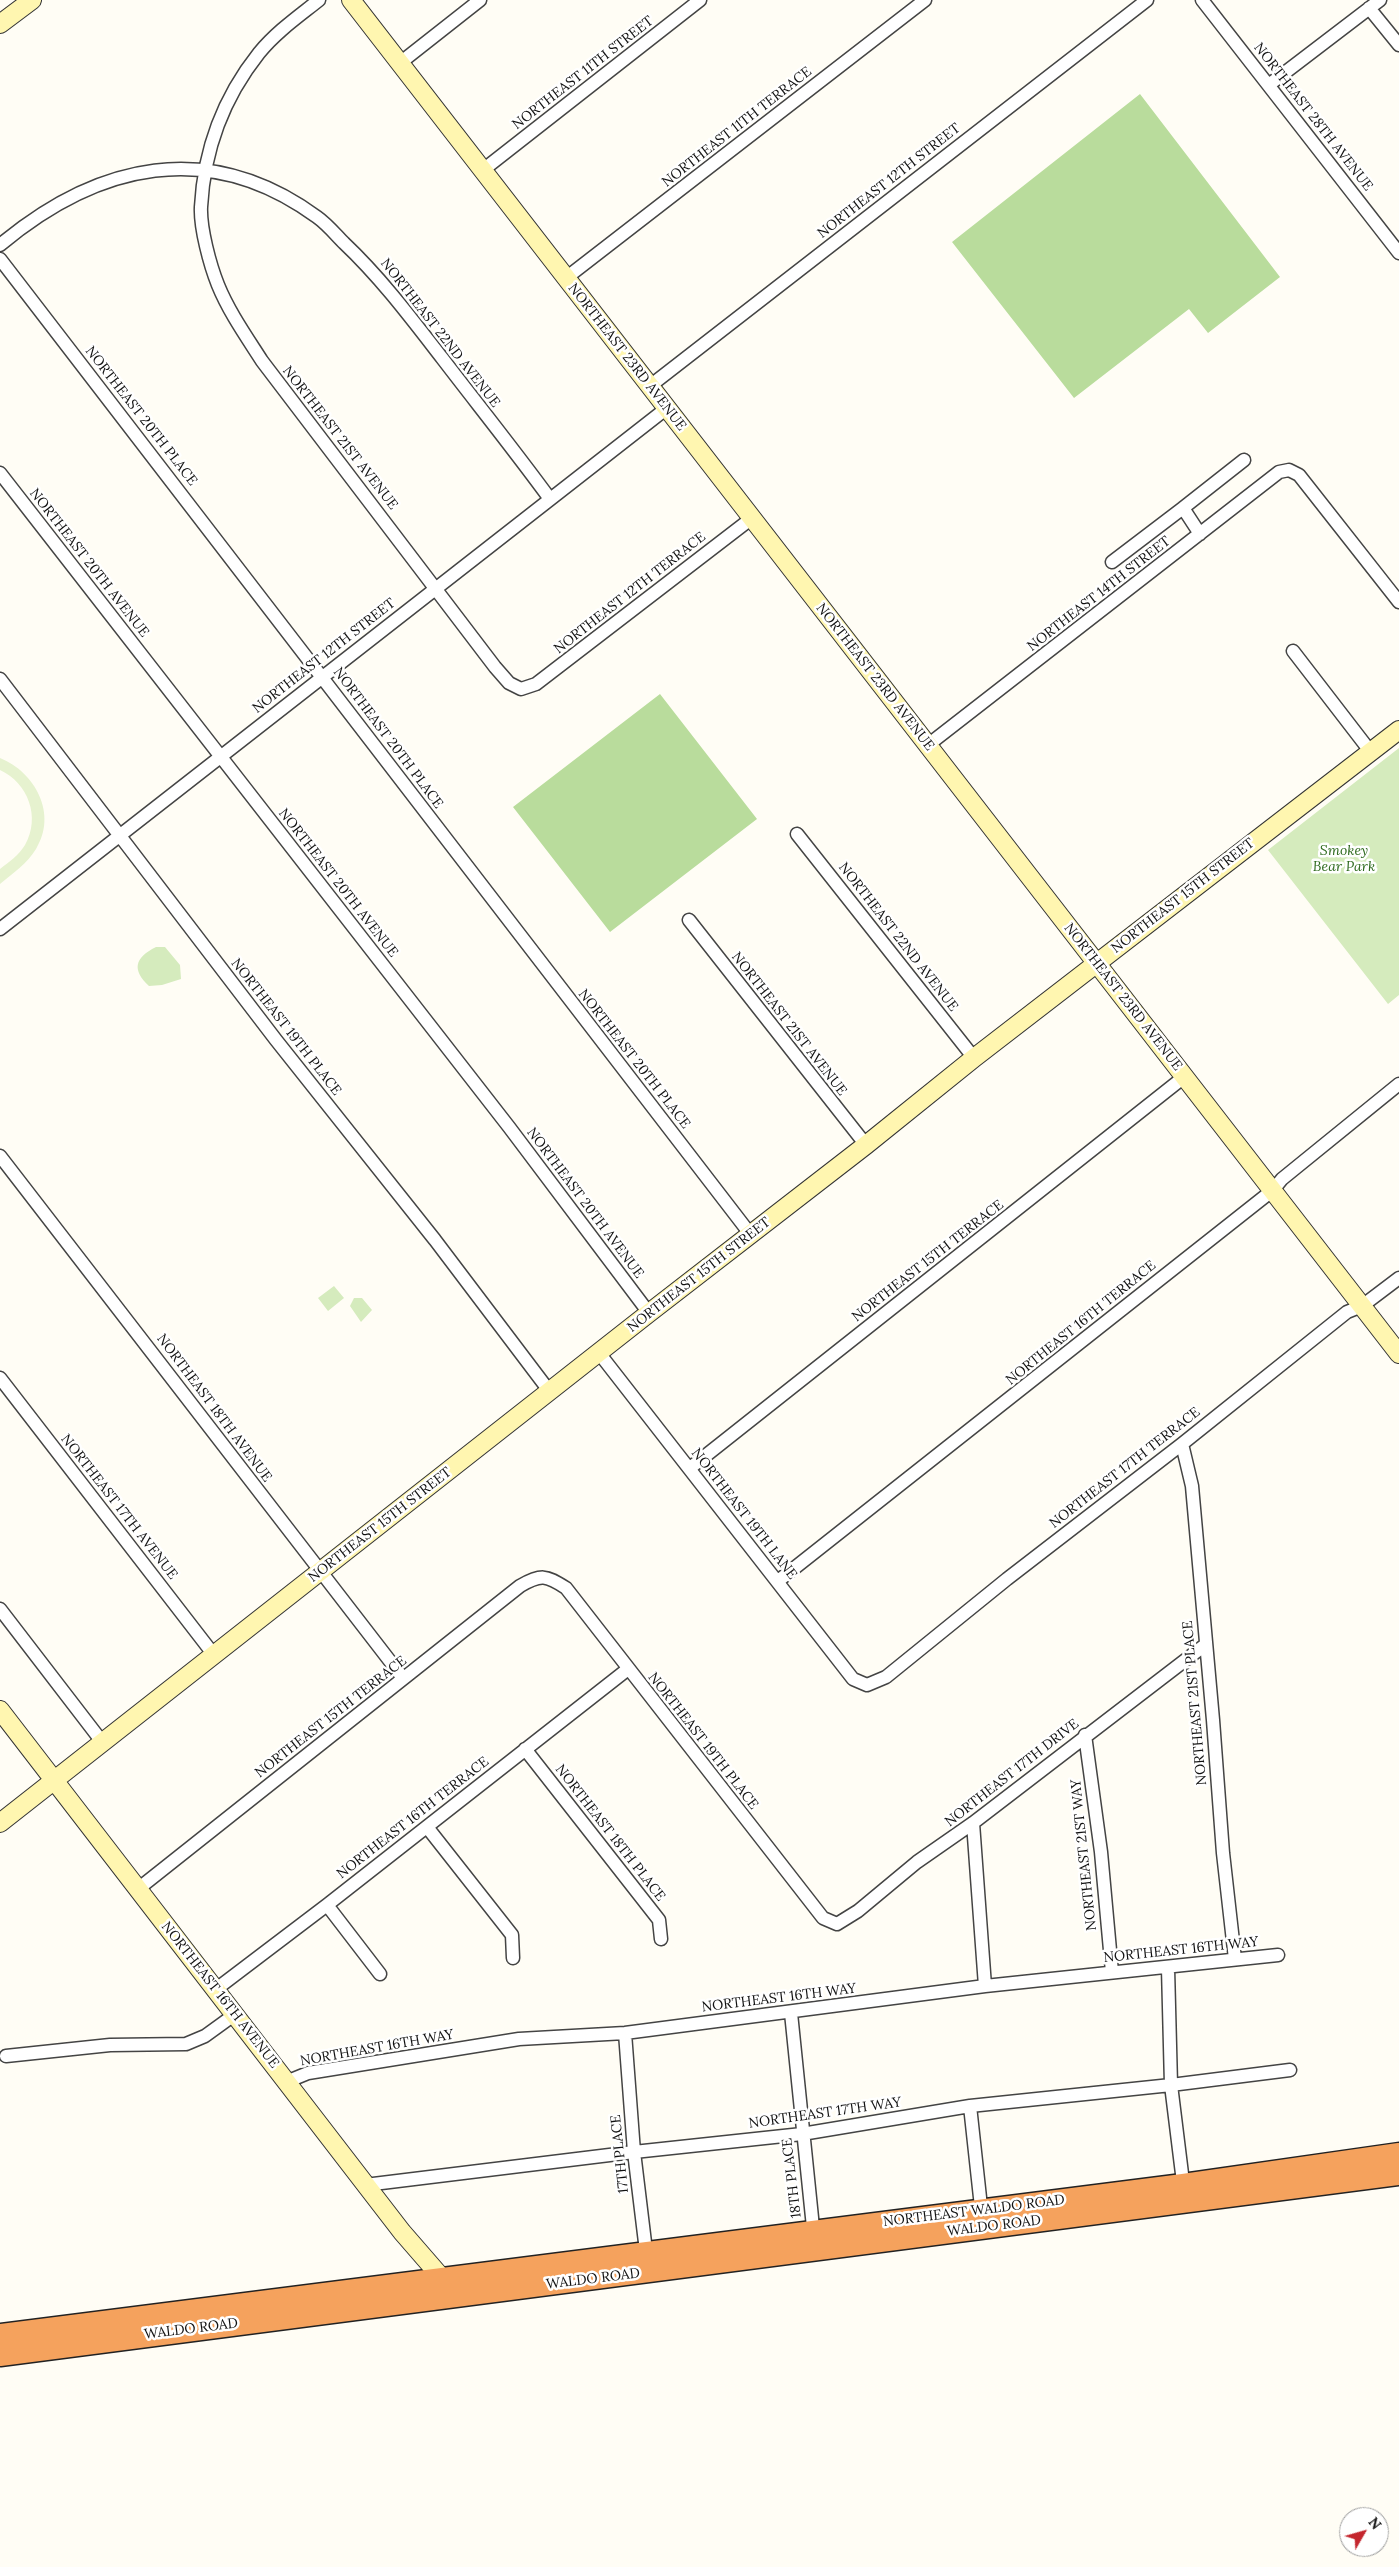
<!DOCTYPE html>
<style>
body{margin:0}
#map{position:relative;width:1399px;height:2567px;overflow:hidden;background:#fffdf5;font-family:Lora,serif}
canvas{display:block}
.north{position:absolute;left:1339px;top:2507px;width:50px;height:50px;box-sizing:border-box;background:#fff;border:1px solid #a0a0a0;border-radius:50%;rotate:52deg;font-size:14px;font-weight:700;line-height:20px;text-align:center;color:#111}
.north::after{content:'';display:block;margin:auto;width:18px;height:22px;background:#c4262e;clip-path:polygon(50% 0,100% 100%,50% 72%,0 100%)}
</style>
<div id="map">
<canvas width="1399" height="2567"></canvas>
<div class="north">N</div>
</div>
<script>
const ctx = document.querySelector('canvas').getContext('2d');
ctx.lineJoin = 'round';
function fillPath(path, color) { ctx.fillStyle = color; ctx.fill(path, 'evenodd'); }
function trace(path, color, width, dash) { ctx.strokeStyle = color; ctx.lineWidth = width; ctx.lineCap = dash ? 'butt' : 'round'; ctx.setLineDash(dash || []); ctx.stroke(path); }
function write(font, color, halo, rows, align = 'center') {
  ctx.font = font + ' Lora,serif'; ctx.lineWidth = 5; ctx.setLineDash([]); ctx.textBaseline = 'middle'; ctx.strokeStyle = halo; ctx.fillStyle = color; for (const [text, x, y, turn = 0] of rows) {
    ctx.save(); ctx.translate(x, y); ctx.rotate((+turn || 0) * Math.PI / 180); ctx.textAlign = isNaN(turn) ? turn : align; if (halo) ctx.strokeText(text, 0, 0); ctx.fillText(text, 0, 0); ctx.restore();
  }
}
const green = new Path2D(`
 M1399,748V995L1388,1004L1268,850Z
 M156,947H165L180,965L181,979L162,985L149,986C132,970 134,958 156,947Z
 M334,1286L344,1298L328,1311L318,1298Z
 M354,1298H362L372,1310L361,1322L350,1306Z`);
const forest = new Path2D(`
 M1140,94L1280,277L1208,333L1189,309L1074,398L952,242Z
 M660,694L757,819L610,932L513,807Z`);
const pitch = new Path2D(`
 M0,758C35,772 58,814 36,849C27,864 13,873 0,884V869C9,862 19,855 25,845C41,817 28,783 0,770Z`);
const street = new Path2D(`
 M319,0C299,16 276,32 259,53C224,97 204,150 201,207C200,228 210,265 218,285C229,312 246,336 262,361L495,667L509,683L521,689L536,684L752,518
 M1202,0L1399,253
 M1369,8L1399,45
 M400,63L480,0
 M1270,84L1380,0
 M483,170L700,0
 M0,245C98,163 209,138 317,217C327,224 336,235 344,243C381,278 411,318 442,358C478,405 515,451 550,499
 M0,259L751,1235
 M566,278L925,0
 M650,386L1147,0
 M0,473L509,1127L649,1313
 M1183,508L1244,460
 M1112,562L1183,508L1200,534
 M1293,651L1370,751
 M0,679L276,1040L435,1240L550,1392
 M928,745L1279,472L1289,470L1299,475L1399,602
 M797,834L974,1058
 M689,920L866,1145
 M0,929L667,408
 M0,1156L403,1678
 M599,1353L853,1679L867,1685L886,1677L1007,1579L1182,1444L1347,1312L1362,1306L1399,1278
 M0,1378L214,1655
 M1182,1444L1192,1486L1213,1720L1223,1853L1235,1959
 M690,1468L1184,1077
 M778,1581L1273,1190L1282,1179L1399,1084
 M0,1609L103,1743
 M1085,1735L1101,1852L1112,1972
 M525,1749L659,1920L661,1939
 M973,1823L985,1986
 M427,1827L512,1935L513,1958
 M138,1889L520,1586C541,1574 546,1575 566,1588L823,1918L837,1924L858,1911L917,1862L973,1823L1205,1645
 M327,1905L380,1974
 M1168,1968L1171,2085L1184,2190
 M215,1990L327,1905L628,1669
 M791,2013L814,2237
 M625,2033L634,2152L647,2259
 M6,2056L110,2045L186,2044L205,2036L234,2015
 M286,2082L308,2073L519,2039L625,2033L985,1986L1278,1955
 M970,2106L982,2216
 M365,2185L634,2152L802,2134L970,2106L1171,2085L1290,2070`);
const secondary = new Path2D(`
 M351,0L1399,1354
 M0,24L32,0
 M0,1710L402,2232L448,2285
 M0,1823L649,1313L866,1145L974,1058L1399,730`);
const highway = new Path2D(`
 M0,2335L1183,2185L1399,2154
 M0,2355L1399,2174`);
const streetNames = [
 ["NORTHEAST 11TH STREET",583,73,-38],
 ["NORTHEAST 28TH AVENUE",1313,117,52],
 ["NORTHEAST 11TH TERRACE",737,127,-38],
 ["NORTHEAST 12TH STREET",889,181,-38],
 ["NORTHEAST 22ND AVENUE",440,333,52],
 ["NORTHEAST 23RD AVENUE",627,357,52],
 ["NORTHEAST 20TH PLACE",141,416,52],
 ["NORTHEAST 21ST AVENUE",340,438,52],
 ["NORTHEAST 20TH AVENUE",89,563,52],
 ["NORTHEAST 12TH TERRACE",630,593,-38],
 ["NORTHEAST 14TH STREET",1099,594,-38],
 ["NORTHEAST 12TH STREET",324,656,-38],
 ["NORTHEAST 23RD AVENUE",875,677,52],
 ["NORTHEAST 20TH PLACE",388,738,53],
 ["NORTHEAST 20TH AVENUE",338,883,52],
 ["NORTHEAST 15TH STREET",1183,896,-38],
 ["NORTHEAST 22ND AVENUE",898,937,52],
 ["NORTHEAST 23RD AVENUE",1123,997,52],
 ["NORTHEAST 21ST AVENUE",789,1024,52],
 ["NORTHEAST 19TH PLACE",286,1027,52],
 ["NORTHEAST 20TH PLACE",634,1059,52],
 ["NORTHEAST 20TH AVENUE",585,1203,53],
 ["NORTHEAST 15TH TERRACE",928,1261,-38],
 ["NORTHEAST 15TH STREET",699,1275,-38],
 ["NORTHEAST 16TH TERRACE",1081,1323,-39],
 ["NORTHEAST 18TH AVENUE",214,1408,53],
 ["NORTHEAST 17TH TERRACE",1125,1468,-38],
 ["NORTHEAST 17TH AVENUE",119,1507,52],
 ["NORTHEAST 19TH LANE",744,1514,52],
 ["NORTHEAST 15TH STREET",380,1525,-38],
 ["NORTHEAST 21ST PLACE",1195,1703,-95],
 ["NORTHEAST 15TH TERRACE",331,1717,-38],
 ["NORTHEAST 19TH PLACE",703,1741,52],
 ["NORTHEAST 17TH DRIVE",1012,1773,-38],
 ["NORTHEAST 16TH TERRACE",413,1818,-38],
 ["NORTHEAST 18TH PLACE",610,1833,52],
 ["NORTHEAST 21ST WAY",1084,1855,-96],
 ["NORTHEAST 16TH WAY",1181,1950,-6],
 ["NORTHEAST 16TH AVENUE",220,1995,52],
 ["NORTHEAST 16TH WAY",779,1998,-7],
 ["NORTHEAST 16TH WAY",377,2048,-10],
 ["NORTHEAST 17TH WAY",825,2113,-8],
 ["17TH PLACE",620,2154,-96],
 ["18TH PLACE",792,2178,-97],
 ["NORTHEAST WALDO ROAD",974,2211,-7],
 ["WALDO ROAD",994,2226,-7],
 ["WALDO ROAD",593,2279,-7],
 ["WALDO ROAD",191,2329,-7]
];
const parkNames = [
 ["Smokey",1344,851],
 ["Bear Park",1344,867]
];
fillPath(green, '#d5ebbd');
fillPath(forest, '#b9dc9c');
fillPath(pitch, '#e6f2cf');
trace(street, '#444', 15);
trace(secondary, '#333', 20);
trace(highway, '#222', 25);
trace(street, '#fff', 12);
trace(secondary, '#fff6b0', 18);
trace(highway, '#f5a25d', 22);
write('14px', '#111', '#fff', streetNames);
write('italic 14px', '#2f6b1f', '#fff', parkNames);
</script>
